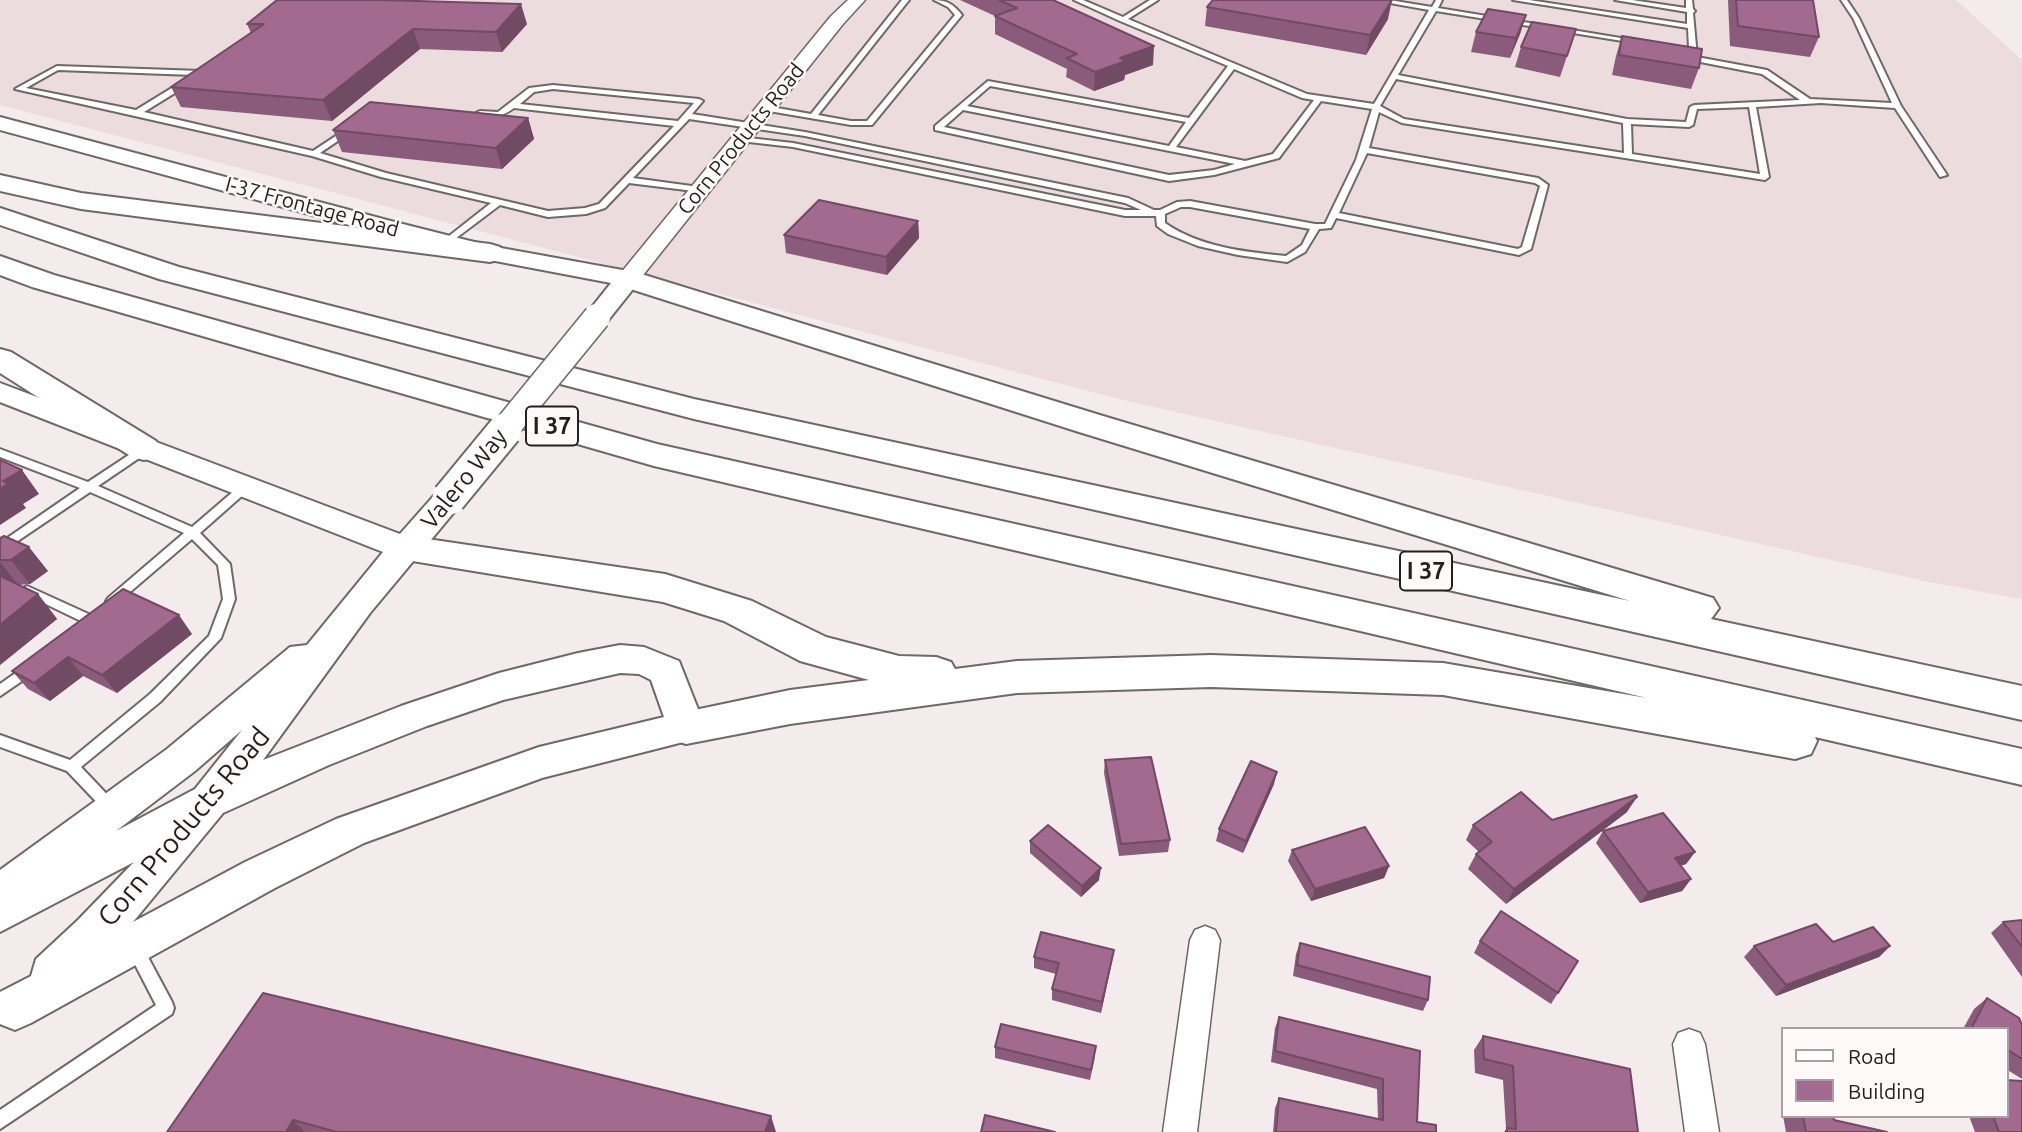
<!DOCTYPE html>
<style>
body{margin:0}
#map{position:relative;width:2022px;height:1132px;overflow:hidden;background:#f3ebec;font-family:Ubuntu,sans-serif}
canvas{display:block}
.legend{position:absolute;left:1781px;top:1027px;width:228px;height:91px;box-sizing:border-box;background:#fefafa;border:2px solid #a6a2a3;margin:0;padding:9px 12px;list-style:none;font-size:21px;color:#221f20}
.legend li{display:flex;align-items:center;gap:14px;height:35px}
.legend b{width:35px;border:2px solid #a6a2a3}
</style>
<div id="map">
<canvas width="2022" height="1132"></canvas>
<ul class="legend">
<li><b style="height:9px;background:#fff"></b>Road</li>
<li><b style="height:19px;background:#a16a8e"></b>Building</li>
</ul>
</div>
<script>
const ctx = document.querySelector('canvas').getContext('2d');
ctx.lineJoin = 'round';
function fillPath(path, color) { ctx.fillStyle = color; ctx.fill(path, 'evenodd'); }
function trace(path, color, width, dash) { ctx.strokeStyle = color; ctx.lineWidth = width; ctx.lineCap = dash ? 'butt' : 'round'; ctx.setLineDash(dash || []); ctx.stroke(path); }
function write(font, color, halo, rows, align = 'center') {
  ctx.font = font + ' Ubuntu,sans-serif'; ctx.lineWidth = 5; ctx.setLineDash([]); ctx.textBaseline = 'middle'; ctx.strokeStyle = halo; ctx.fillStyle = color; for (const [text, x, y, turn = 0] of rows) {
    ctx.save(); ctx.translate(x, y); ctx.rotate((+turn || 0) * Math.PI / 180); ctx.textAlign = isNaN(turn) ? turn : align; if (halo) ctx.strokeText(text, 0, 0); ctx.fillText(text, 0, 0); ctx.restore();
  }
}
const built = new Path2D(`
 M0,0H1956L2022,60V599L1929,582L1123,400L0,105Z`);
const service = new Path2D(`
 M902,0H909L818,115L851,121H867L955,15L948,7L934,0C947,0 954,5 962,15L872,125H851L763,110L762,108L766,106L811,114Z
 M1074,0H1083L1123,17L1150,0H1158L1128,19L1307,94L1374,104L1429,10L1373,0H1389L1432,7L1436,0H1442L1438,8L1639,41L1635,43L1436,11L1398,75L1627,119L1686,122L1690,107L1694,105L1800,100L1762,74L1690,60L1689,52L1676,49L1680,47L1689,48L1688,28L1513,0H1529L1687,24V12L1615,0H1632L1686,8V0H1692L1693,9L1695,11L1693,13L1697,57L1767,70L1810,99L1892,103L1853,18L1841,0H1847L1859,18L1901,106L1947,175L1940,177L1895,108L1821,103L1756,107L1769,177L1765,180L1402,123L1379,112L1369,148L1538,178L1548,185L1531,249L1519,255L1336,218L1331,228L1319,229L1305,252L1287,262L1238,255L1198,246L1168,234L1157,226L1156,216H1125L793,147L740,141L736,139L740,137L793,143L1125,210H1141L1125,203L805,136L689,119L633,178L699,187L703,190L702,192L629,183L605,208L586,214L548,217L500,205L447,245L444,244V240L491,203L381,177L312,156L15,89L57,66L201,71H204V75L144,112L313,151L348,128L352,130L351,132L320,153L386,173L548,211L585,208L599,204L674,126L514,108C502,117 490,120 476,113L480,111L498,112L529,88L553,85L699,99L703,101L692,114L805,132L1128,198L1154,210H1160L1177,202L1190,201L1315,224H1325L1356,160L1372,109L1321,101L1279,158L1214,175L1169,181L935,130V126L988,81L1189,118L1228,66L1120,21ZM1234,69L1302,98L1314,100L1273,154L1245,161L1176,147ZM58,70L193,75L136,110L26,88ZM1396,79L1623,123L1624,153L1404,119L1380,106ZM990,86L1186,122L1169,146L967,106ZM553,89L694,103L678,121L520,104L534,92ZM1749,107L1760,174L1632,154L1631,124L1689,127L1693,125L1697,109ZM963,110L1235,164L1214,170L1169,175L944,127ZM1367,153L1535,183L1540,186L1522,247L1518,249L1339,213ZM1181,207H1190L1310,229L1302,245L1286,256C1245,252 1199,247 1165,223V214Z
 M144,445L148,446L150,449L148,452L98,486L192,527L242,484H250L252,487L200,533L230,564L235,599L221,638L160,702L81,767L117,805L119,809L117,813L112,815L107,813L67,771L0,747V735L70,760L150,694L209,636L223,599L218,565L192,539L116,604H108L106,601L108,598L184,533L90,492L0,553V543L80,488L0,457V449L88,482Z
 M27,586L95,617L96,620L95,623H85L23,593L21,590Z
 M30,663L35,664L37,668L35,672L0,696V684Z
 M135,942L141,944L172,1002L174,1008L172,1014L0,1129V1110L156,1005L127,949L129,944Z`);
const minor = new Path2D(`
 M1205,926L1215,930L1220,940L1197,1132H1163L1190,940L1195,930Z
 M1689,1029L1700,1033L1705,1044L1719,1132H1685L1673,1044L1678,1033Z`);
const tertiary = new Path2D(`
 M848,0H865L843,24L636,284H620L617,279L620,274L831,16Z`);
const secondary = new Path2D(`
 M0,117L387,220L490,246L628,271L637,274L641,279L606,323L597,325L588,323L584,317L611,283L490,260L371,231L0,130Z
 M0,383L400,534L438,491L449,487L460,491L465,498L460,505L370,613L263,760L401,706L499,673L578,653L620,645L644,647L679,661L705,727L699,738L542,778L364,843L275,888L31,1023L15,1030L0,1024V992L31,976L36,959L78,920L134,862L0,932V870L167,749L290,647L307,645L383,552L0,402ZM620,673L639,674L651,680L664,717L539,747L336,819L245,862L133,922L223,813L329,765L427,726L503,700ZM242,730L195,789L116,831L195,771Z`);
const motorway = new Path2D(`
 M0,175L81,193L490,244L500,247L504,253L500,259L490,262L81,209L0,191Z
 M0,208L179,267L694,399L1630,601L1079,432L618,285L613,279L618,273L628,270L638,273L1103,416L1713,598L1719,608L1711,619L2022,686V720L694,419L159,279L0,225Z
 M0,256L54,275L657,444L2022,749V785L1815,737L1817,741L1811,754L1795,759L1443,695L1211,687L1017,693L790,724L686,744L671,739L664,727L671,715L790,690L869,680L800,661L724,621L663,602L394,558L388,549L394,540L407,536L665,574L752,601L826,637L899,656L936,657L951,662L955,669L1017,661L1211,655L1443,663L1647,698L654,466L32,287L0,275Z
 M0,349L11,352L156,441L161,449L156,457L144,460L132,457L0,373Z`);
const secondaryBridgeFar1 = new Path2D(`
 M503,432L597,317`);
const secondaryBridge = new Path2D(`
 M449,498L505,430`);
const wall = new Path2D(`
 M960,0H1053L1153,65L1125,75L1124,80L1094,91L1066,77L1067,69L995,34V16Z
 M1728,0H1813L1819,37L1810,57L1730,46Z
 M1207,7L1388,19L1366,55L1205,26Z
 M1526,15L1520,34L1510,58L1471,52L1476,32Z
 M247,24H527L502,52L420,49L332,121L181,107L171,87L251,33Z
 M1576,29L1560,77L1515,67L1521,47Z
 M1622,36L1699,68L1691,89L1612,75L1616,56Z
 M528,118L534,139L502,169L342,152L333,130Z
 M918,221L919,238L887,275L786,253L784,235Z
 M0,538L48,571L30,584L18,585L38,594L57,619L0,665Z
 M123,589L192,634L117,693L83,676L50,701L28,689L12,671Z
 M1105,760L1170,840L1168,852L1119,856L1104,773Z
 M1274,784L1243,853L1216,841L1219,829Z
 M1627,812L1506,904L1468,869L1476,854L1479,852L1466,840L1473,825L1552,820Z
 M1603,831L1695,852L1686,864L1680,866L1691,879L1682,891L1640,903L1596,843Z
 M1030,841L1099,880L1081,897L1030,853Z
 M1292,850L1389,866L1384,878L1311,901L1288,861Z
 M2022,920V977L1991,933L2003,922Z
 M1480,941L1558,993L1551,1004L1474,953Z
 M1833,942L1890,946L1879,957L1776,996L1744,957L1754,946Z
 M1300,943L1428,1000L1423,1011L1293,976L1296,954Z
 M1114,950L1112,961L1101,1013L1052,1000V989L1056,974L1034,968V957Z
 M263,993L776,1132H167Z
 M1987,998L2022,1025V1079L2006,1069V1029H1963L1974,1009Z
 M1279,1017L1420,1051L1417,1122L1436,1132H1273L1275,1108L1279,1098L1378,1119L1377,1089L1271,1062L1275,1028Z
 M1483,1036L1638,1132H1504L1506,1129L1503,1080L1475,1073L1474,1050Z
 M995,1047L1095,1057L1090,1080L995,1058Z
 M1783,1116H1833L1834,1120L1887,1132H1786Z
 M1969,1116H2006L2022,1132H1975Z`);
const shadedWall = new Path2D(`
 M1392,0L1388,19L1366,55L1370,35Z
 M521,4L527,24L502,52L496,32Z
 M1526,15L1520,34L1510,58L1516,38Z
 M413,29L420,49L332,121L323,100Z
 M1154,46L1153,65L1125,75L1124,80L1094,91L1095,72L1120,58Z
 M528,118L534,139L502,169L496,148Z
 M918,221L919,238L887,275L886,257Z
 M22,470L39,494L23,504L26,508L0,525V489L3,481Z
 M29,547L48,571L30,584L11,560Z
 M0,562L18,585L0,581Z
 M38,594L57,619L0,665V625Z
 M179,615L192,634L117,693L102,675Z
 M68,657L83,676L50,701L34,683Z
 M1277,772L1274,784L1243,853L1246,841Z
 M1637,797L1627,812L1506,904L1514,889Z
 M1695,852L1686,864L1666,870L1675,858Z
 M1389,866L1384,878L1311,901L1315,889Z
 M1101,868L1099,880L1081,897L1082,886Z
 M1691,879L1682,891L1640,903L1648,892Z
 M1890,946L1879,957L1776,996L1786,985Z
 M1114,950L1112,961L1101,1013L1102,1002Z
 M771,1116L776,1132H765Z
 M293,1120L305,1132H286Z`);
const building = new Path2D(`
 M277,0H383L521,4L496,32L413,29L323,100L171,87L264,24H247Z
 M999,0H1053L1154,46L1120,58L1126,61L1095,72L1067,58L1077,54L995,16L1017,8Z
 M1213,0H1392L1370,35L1207,7Z
 M1736,0H1813L1819,37L1738,26Z
 M1488,9L1526,15L1516,38L1476,32Z
 M1532,22L1576,29L1567,56L1521,47Z
 M1622,36L1702,49L1699,68L1619,55Z
 M370,102L528,118L496,148L333,130Z
 M819,200L918,221L886,257L784,235Z
 M0,460L22,470L3,481L8,484L0,489Z
 M4,536L29,547L11,560H0V538Z
 M0,576L38,594L0,625Z
 M123,589L179,615L102,675L68,657L34,683L12,671Z
 M1151,757L1170,840L1121,844L1105,760Z
 M1251,761L1277,772L1246,841L1219,829Z
 M1521,792L1552,820L1636,795L1637,797L1514,889L1476,854L1492,842L1473,825Z
 M1663,813L1695,852L1675,858L1691,879L1648,892L1603,831Z
 M1048,825L1101,868L1082,886L1030,841Z
 M1365,827L1389,866L1315,889L1292,850Z
 M1501,911L1578,961L1558,993L1480,941Z
 M2022,920V947L2003,922Z
 M1816,924L1833,942L1873,927L1890,946L1786,985L1754,946Z
 M1041,932L1114,950L1102,1002L1052,989L1059,963L1034,957Z
 M1300,943L1430,977L1428,1000L1297,965Z
 M263,993L771,1116L765,1132H337L293,1120L286,1132H167Z
 M1987,998L2019,1018L2022,1025V1059L2006,1049V1029H1974L1972,1027Z
 M1279,1017L1420,1051L1417,1122L1436,1125V1132H1276L1279,1098L1383,1120V1079L1275,1051Z
 M1001,1024L1096,1046L1091,1070L995,1047Z
 M1483,1036L1630,1069L1638,1132H1507V1128L1516,1129L1513,1066L1484,1059Z
 M2006,1080L2022,1081V1132H1999L1993,1116H2006Z
 M985,1115L1055,1132H981Z
 M1803,1116H1833L1834,1120L1887,1132H1806Z`);
const farStreetnames = [
 ["Corn Products Road",741,139,-51],
 ["I-37 Frontage Road",312,207,15]
];
const shields = [
 [552,426,52],
 [1426,571,52]
];
const shieldNames = [
 ["I 37",552,426],
 ["I 37",1426,571]
];
const streetNames = [
 ["Valero Way",464,479,-51]
];
const nearStreetnames = [
 ["Corn Products Road",184,827,-50]
];
fillPath(built, '#ecdcdd');
trace(service, '#6e6868', 4);
trace(minor, '#6e6868', 3);
trace(tertiary, '#6e6868', 3);
trace(secondary, '#6e6868', 4);
trace(motorway, '#6e6868', 4);
fillPath(service, '#fff');
fillPath(minor, '#fff');
fillPath(tertiary, '#fff');
fillPath(secondary, '#fff');
fillPath(motorway, '#fff');
trace(secondaryBridgeFar1, '#6e6868', 29, []);
trace(secondaryBridge, '#6e6868', 37, []);
trace(secondaryBridgeFar1, '#fff', 26);
trace(secondaryBridge, '#fff', 33);
fillPath(wall, '#8a5b7a');
fillPath(shadedWall, '#714a63');
fillPath(building, '#a16a8e');
trace(building, '#714a63', 2);
write('21px', '#221f20', '#fefafa', farStreetnames);
for (const [x, y, w] of shields) { const box = new Path2D(); box.roundRect(x - w / 2, y - 19.5, w, 39, 5); ctx.fillStyle = '#fefafa'; ctx.fill(box); trace(box, '#221f20', 2); }
write('bold 23px', '#221f20', null, shieldNames);
write('24px', '#221f20', '#fefafa', streetNames);
write('28px', '#221f20', '#fefafa', nearStreetnames);
</script>
